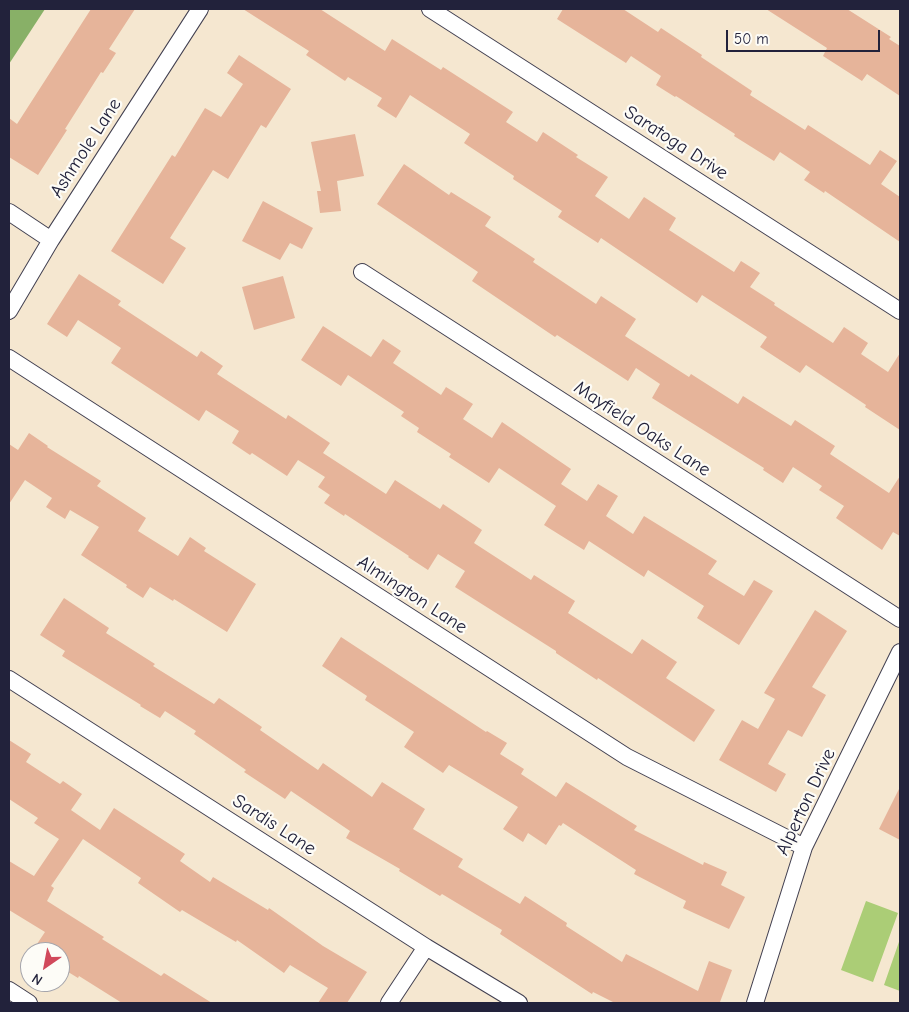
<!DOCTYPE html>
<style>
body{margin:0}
#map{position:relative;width:909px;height:1012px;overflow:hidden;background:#f5e7d0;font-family:"Comic Neue",sans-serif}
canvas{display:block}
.frame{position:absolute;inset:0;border:10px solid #22223b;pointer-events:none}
.north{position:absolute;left:20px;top:942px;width:50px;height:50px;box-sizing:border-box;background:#fdfcf7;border:1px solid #a5a5ac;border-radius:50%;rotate:213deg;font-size:14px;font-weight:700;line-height:20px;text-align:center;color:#22223b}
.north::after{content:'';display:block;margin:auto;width:18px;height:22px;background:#d1495b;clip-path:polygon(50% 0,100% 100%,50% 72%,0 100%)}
.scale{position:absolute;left:726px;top:30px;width:154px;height:22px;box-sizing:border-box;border:2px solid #22223b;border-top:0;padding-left:6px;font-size:15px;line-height:18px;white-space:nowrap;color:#22223b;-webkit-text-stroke:4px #fdfcf7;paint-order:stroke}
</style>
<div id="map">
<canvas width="909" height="1012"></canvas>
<div class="frame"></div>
<div class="north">N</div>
<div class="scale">50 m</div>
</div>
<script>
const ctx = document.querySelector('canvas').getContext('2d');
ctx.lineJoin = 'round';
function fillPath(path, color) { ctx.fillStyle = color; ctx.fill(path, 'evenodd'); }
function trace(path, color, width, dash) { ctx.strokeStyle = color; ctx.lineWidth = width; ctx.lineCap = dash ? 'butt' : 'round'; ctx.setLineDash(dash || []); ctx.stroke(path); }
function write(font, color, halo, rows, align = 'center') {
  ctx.font = font + ' "Comic Neue",sans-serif'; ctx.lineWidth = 4.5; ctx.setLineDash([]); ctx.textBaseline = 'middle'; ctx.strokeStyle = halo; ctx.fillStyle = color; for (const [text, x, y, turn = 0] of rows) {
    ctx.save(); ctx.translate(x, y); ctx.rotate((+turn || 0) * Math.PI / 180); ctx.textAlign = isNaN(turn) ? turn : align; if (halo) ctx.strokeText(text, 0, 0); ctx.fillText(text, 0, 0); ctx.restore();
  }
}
const green = new Path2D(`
 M866,901L898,913L873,982L841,970Z
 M900,939V991L884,985Z`);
const forest = new Path2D(`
 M9,9H45L9,64Z`);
const building = new Path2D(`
 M91,9H135L109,49L116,53L103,73L101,72L65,129L67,130L38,175L9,157V118L17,124Z
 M243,9H320L385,51L392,39L441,70L443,67L513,112L506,122L537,142L543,132L578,155L576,157L608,177L595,196L629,219L644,197L676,218L669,230L734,272L741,261L760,273L750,287L775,303L774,305L833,343L844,327L868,343L861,354L888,372L900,353V430L865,407L866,405L806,365L800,373L760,347L767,337L702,295L697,303L601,238L598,243L558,217L562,211L513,179L514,176L464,143L470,134L410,95L396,118L377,106L382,98L348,77L345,81L306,55L309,51Z
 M563,9H623L658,32L661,28L702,55L701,57L752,91L750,95L805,130L808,125L870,165L880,150L897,161L881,184L900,197V242L825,191L824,193L804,180L810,172L780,152L774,161L734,136L735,134L676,96L675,97L656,85L661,76L631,56L626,63L557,19Z
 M766,9H847L891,37L889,39L900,46V96L867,74L862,81L823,56L827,48Z
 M239,55L291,89L266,128L261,125L228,179L213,170L170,238L186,248L163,284L111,251L172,155L175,157L205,108L221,117L243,84L227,73Z
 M355,134L364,176L337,181L341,211L320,213L317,191H321L311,142Z
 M404,164L449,195L451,192L491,217L485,226L535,259L533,262L596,304L601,296L636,319L625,336L689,377L691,374L738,404L743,396L791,426L795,420L835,446L830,454L889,493L900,476V536L893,532L882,550L836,518L844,506L819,490L822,486L793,467L783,483L763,470L764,468L652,398L660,384L636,368L628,381L557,335L555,337L472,281L478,272L377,204Z
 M263,201L313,228L302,249L290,243L280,260L242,241Z
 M79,274L121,301L118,305L197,357L201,351L223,366L217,374L286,419L288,415L330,443L323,453L386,494L395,480L440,509L443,504L482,530L474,543L531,580L534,575L575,601L568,613L632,654L642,639L677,662L666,678L715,710L694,742L598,678L597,680L556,653V651L455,587L465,571L438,554L428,570L408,557L409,556L345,514L344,516L324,503L330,495L318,487L325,477L298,460L287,476L252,453L250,455L232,443L239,431L206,410L199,421L111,363L121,348L78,320L67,337L47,324Z
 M283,276L295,318L254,330L242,287Z
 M323,326L371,357L383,339L401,351L393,363L441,395L446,387L473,404L463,419L492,438L502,422L571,469L561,484L587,501L598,484L618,496L606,516L633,534L644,516L717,561L708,574L744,596L754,580L773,591L739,645L697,618L704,606L648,570L644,577L589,541L584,550L544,525L556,506L499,468L489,483L449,457L451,454L417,432L419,428L401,416L404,412L348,375L341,386L301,360Z
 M29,433L48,446L47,447L101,481L97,486L146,518L138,531L178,556L190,537L206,548L204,551L256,584L227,632L174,599L173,601L150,587L143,598L126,587L127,585L81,555L99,527L70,510L65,519L46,507L52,498L25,480L9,504V444L18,450Z
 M64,598L109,628L106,633L155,664L153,666L214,704L219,698L262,727L260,730L318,770L323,763L372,797L382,782L425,809L413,829L463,859L458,867L520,904L525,896L567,923L566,926L622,962L626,954L698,991L709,961L732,970L720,1002L723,1003H615L593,992L592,994L500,934L502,930L442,894L440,896L399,871L400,869L346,838L350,831L291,791L285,799L244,772L246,770L194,734L196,731L165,711L160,718L140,706L141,705L62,656L65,651L40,635Z
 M815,610L847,631L812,687L826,695L802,737L788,730L768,764L786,774L776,792L719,760L742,720L758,729L775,699L764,693Z
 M341,637L486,732L487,731L507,743L500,754L524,769L521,774L556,797L566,782L637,826L634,830L703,865L704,862L727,872L721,885L745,897L729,929L683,908L686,901L634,874L636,870L563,823L561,826L559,825L546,845L528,833L523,842L503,829L518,807L449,765L443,773L404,747L414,732L365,700L367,696L322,666Z
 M9,740L31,754L26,762L60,784L63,781L82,794L71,810L100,830L114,808L185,854L180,861L210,882L213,877L268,910L269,908L323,946L367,972L347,1003H318L328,988L290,965L284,973L237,940L236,942L182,910L180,912L138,883L141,878L83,839L51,886L54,888L47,901L104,937L102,939L161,976L164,973L212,1003H122L79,976L78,978L60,967V952H49L37,944L45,932L9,910V861L34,876L59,839L34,823L38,818L9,799Z
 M900,787V840L879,829Z`);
const minor = new Path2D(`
 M430,9L900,311
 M9,212L51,240
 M362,272L900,619
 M9,311L51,240L200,9
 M9,358L627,757L804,847
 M9,679L426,947L519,1003
 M9,990L29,1003
 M389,1003L426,947
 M755,1003L804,847L900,652`);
const streetNames = [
 ["Saratoga Drive",676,143,33],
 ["Ashmole Lane",86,148,-57],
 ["Mayfield Oaks Lane",642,429,33],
 ["Almington Lane",412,595,33],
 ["Alperton Drive",806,802,-65],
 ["Sardis Lane",274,825,33]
];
fillPath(green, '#abcd76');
fillPath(forest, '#88b067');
fillPath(building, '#e6b49a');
trace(minor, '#424051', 18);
trace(minor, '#fff', 16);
write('19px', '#22223b', '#fdfcf7', streetNames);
</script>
